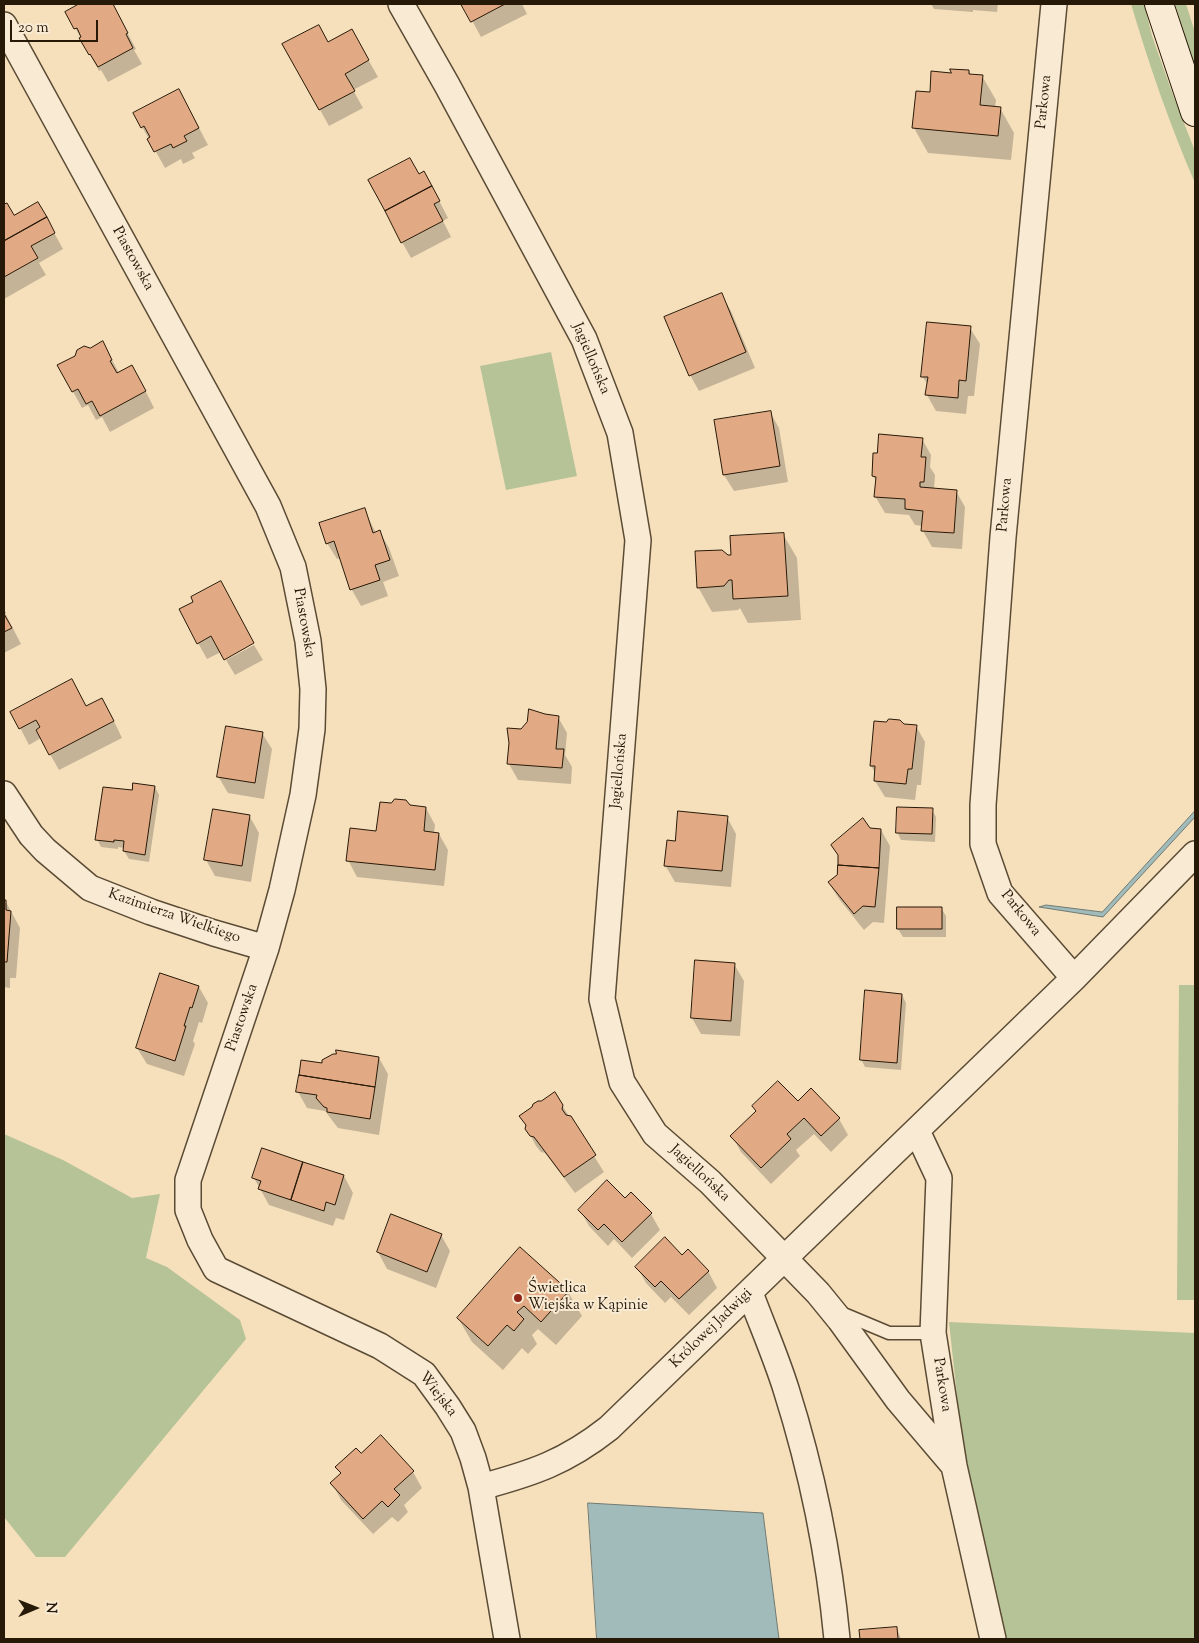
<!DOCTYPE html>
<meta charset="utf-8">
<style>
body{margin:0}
#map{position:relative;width:1199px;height:1643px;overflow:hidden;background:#f6e0bc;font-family:"Sorts Mill Goudy",serif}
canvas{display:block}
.frame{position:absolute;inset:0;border:5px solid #271908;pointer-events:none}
.north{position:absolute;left:10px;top:1583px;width:50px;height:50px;-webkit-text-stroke:4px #f9ebd3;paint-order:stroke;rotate:89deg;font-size:14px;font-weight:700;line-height:20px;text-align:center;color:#271908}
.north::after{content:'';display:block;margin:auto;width:18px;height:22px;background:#271908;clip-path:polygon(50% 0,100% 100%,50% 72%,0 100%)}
.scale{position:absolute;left:10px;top:20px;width:88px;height:22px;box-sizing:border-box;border:2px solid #271908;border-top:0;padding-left:6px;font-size:15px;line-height:18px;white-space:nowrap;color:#271908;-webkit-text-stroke:4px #f9ebd3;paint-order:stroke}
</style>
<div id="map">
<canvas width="1199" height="1643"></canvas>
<div class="frame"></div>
<div class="north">N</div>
<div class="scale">20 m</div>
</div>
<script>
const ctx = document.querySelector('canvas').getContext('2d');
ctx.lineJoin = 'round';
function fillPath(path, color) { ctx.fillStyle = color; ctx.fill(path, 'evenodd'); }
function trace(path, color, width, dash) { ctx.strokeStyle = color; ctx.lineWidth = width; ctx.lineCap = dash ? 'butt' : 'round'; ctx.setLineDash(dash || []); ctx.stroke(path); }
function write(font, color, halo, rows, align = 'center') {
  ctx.font = font + ' "Sorts Mill Goudy",serif'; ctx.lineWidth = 4; ctx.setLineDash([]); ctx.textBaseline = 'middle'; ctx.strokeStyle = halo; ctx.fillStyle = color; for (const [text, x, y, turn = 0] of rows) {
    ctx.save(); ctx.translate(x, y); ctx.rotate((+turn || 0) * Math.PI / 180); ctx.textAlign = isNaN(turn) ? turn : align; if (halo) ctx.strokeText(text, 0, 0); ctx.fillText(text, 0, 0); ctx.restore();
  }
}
const green = new Path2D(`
 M1131,4H1144L1152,36L1173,95L1195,151V183C1170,125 1149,65 1131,4Z
 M1175,4H1186L1195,32V67Z
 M551,352L577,476L506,490L480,366Z
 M1179,985H1195V1300H1177Z
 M4,1134L63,1160L132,1198L160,1194L146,1258L167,1267L240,1320L246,1339L65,1557H36L4,1517Z
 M949,1322L1195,1333V1639H1002L964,1460Z`);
const water = new Path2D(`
 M1195,811V817L1103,917L1039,907L1046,905L1102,912Z
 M588,1503L763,1513L779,1639H597Z`);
const shadow = new Path2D(`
 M80,4H112L136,49L134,50L142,64L108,82L101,70L99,71L67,13L80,6Z
 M463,4H522L527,14L481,37Z
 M931,4H998L997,12L973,10V12L934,9Z
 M328,43L361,47L378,77L353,90L363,108L329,126L284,45Z
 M969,71L971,75L982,76L996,100L995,108H1000L1014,133L1011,160L928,153L914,128L931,93L952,74Z
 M188,107L208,145L192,153L195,158L183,164L181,159L165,168L135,114Z
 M419,175L433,189L448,218L443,221L451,237L411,258L402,242Z
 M6,204L14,217L47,220L63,249L39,263L46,275L4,299V206Z
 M721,294L731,311L755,368L699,391L690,375Z
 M970,328L980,344L974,396H968L966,414L936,411L927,395L928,385L922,376Z
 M103,343L119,373L141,382L154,408L110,432L102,417L96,420L88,405L82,408L59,366Z
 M770,412L779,428L788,482L734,491L724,475L715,421Z
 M922,439L931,455L930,467L935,475L934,489L956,491L965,507L962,549L932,547L923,531V526L915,525L909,515L885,513L875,496L877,482L873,476Z
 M364,510L376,533L380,532L389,548L399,576L383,582L388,596L361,606L352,590L341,558L337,559L327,543Z
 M783,534L797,558L801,620L748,623L740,608L738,610L712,612L698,587L728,556H732Z
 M229,599L221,652L207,659L198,643Z
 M4,611L21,644L4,653Z
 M254,645L263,660L235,675L226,660Z
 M86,707L111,715L122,738L59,770L41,738L29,745L12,712Z
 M545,715L558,717L567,733L565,755L572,767L571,784L518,780L509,764Z
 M903,725L916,726L925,742L921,785H917L915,800L885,797L875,781L876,774L871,766Z
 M262,733L272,749L264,799L228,793L218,776Z
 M155,787L159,795L149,862L129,859L124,851L125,848L118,847V849L101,847L97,839L133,792Z
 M410,807L426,808L435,825L434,833L439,834L448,850L444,886L357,877L348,860Z
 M932,810L936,817L935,842L901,840L897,832Z
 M250,817L259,833L251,882L215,876L206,860Z
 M727,817L736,834L731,887L675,882L665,865L677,843Z
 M869,829L881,830L890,846L884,923L873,922L864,930L839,899L829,883L838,875Z
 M4,901L6,902L20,928L16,978H10V988L4,987Z
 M899,908H941L946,916V937H903L898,929Z
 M734,964L744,981L740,1036L701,1034L692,1018Z
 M199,987L208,1003L202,1023L199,1022L193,1041L195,1044L184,1076L147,1064L137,1048Z
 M902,995L906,1003L901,1070L865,1067L861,1059Z
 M379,1058L388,1074L379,1135L338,1128L325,1111L307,1108L298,1092L322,1064Z
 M811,1090L839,1119L848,1135L831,1152L814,1134L796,1150L800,1156L771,1184L741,1152L732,1136L757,1112L753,1106L798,1103Z
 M562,1105L604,1172L575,1193L545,1153L541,1152L536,1146L521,1117Z
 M262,1150L344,1176L353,1193L344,1220L336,1218L333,1226L269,1205L254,1178Z
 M625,1200L651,1214L660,1230L632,1258L614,1239L608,1246L589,1226L580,1210Z
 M441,1235L450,1251L436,1288L387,1269L378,1252Z
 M682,1257L708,1271L717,1288L689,1315L671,1297L665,1303L646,1283L637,1267Z
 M568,1292L582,1316L556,1345L538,1329L532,1335L537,1344L528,1354L522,1348L503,1370L472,1342L458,1318Z
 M361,1455L413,1472L422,1488L404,1505L408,1512L398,1522L392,1517L373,1534L341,1500L332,1483L341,1474L337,1467Z
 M897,1629L901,1639H861V1632Z`);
const building = new Path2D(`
 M79,4H113L128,33L126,34L133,48L98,67L90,54L89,55L79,38L81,37L77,28L74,29L65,12Z
 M461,4H505L471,22Z
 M319,25L328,42L352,29L369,60L345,74L355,91L319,110L282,44Z
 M950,69L969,70V74L983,75L980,105L1001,107L998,136L912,128L916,91L930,92L931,71L951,73Z
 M179,89L199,128L184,136L187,141L173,148L171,144L154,152L147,139L150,137L144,126L141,128L133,113Z
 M410,158L419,174L424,171L432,186L385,211L368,180Z
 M432,186L440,201L434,204L443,221L401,243L385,211Z
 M38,202L47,217L4,241V204L7,203L14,215Z
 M47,217L55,233L31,246L38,258L4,277V241Z
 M722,293L746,352L689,376L664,317Z
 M927,322L971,326L966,381L959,380L958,398L925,395L928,377H921Z
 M103,341L112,360L110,361L117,373L132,365L146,391L100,416L92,401L86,404L78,389L72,392L57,365L75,356L77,350L84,346L90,348Z
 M771,411L780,466L723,475L714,420Z
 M879,434L923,438L921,457H926L924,482H920V487L957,490L954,533L921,531L923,511L905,509V499L874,497L876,477L872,476L873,453H877Z
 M365,508L373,533L380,530L390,560L375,565L380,580L350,590L334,541L326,544L319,523Z
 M784,533L788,596L733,599L732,580H729L724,586L697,588L695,551L722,550L728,555H731L730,536Z
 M221,581L254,643L224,660L211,636L197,644L179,609L193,602L191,597Z
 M4,610L5,613L4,614L12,628L4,632Z
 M72,679L86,706L102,698L114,721L49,755L36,730L40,727L36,720L19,729L10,712Z
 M529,709L545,714L559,716L556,749H564L562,768L507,764L509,743L507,728L521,729L527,722Z
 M889,719L900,720L904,724L917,725L912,769H908L906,784L874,781L875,766H870L874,721L886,722Z
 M226,726L263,732L255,783L217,777Z
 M133,783L155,786L145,855L123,851L124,841L114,840V842L95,840L103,787L132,790Z
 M395,799L406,800L410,805L426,807L424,831L439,833L435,870L346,861L350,828L376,831L380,802L391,803Z
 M897,807L933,808L932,834L896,833Z
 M213,809L250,815L242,866L204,860Z
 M678,811L728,816L722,871L664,866L667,840L675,841Z
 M863,818L870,828L881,829L879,868L838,865V855L831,845Z
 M838,865L879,868L875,907L863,906L854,914L828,882L837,875Z
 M4,900H6V910L11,911L7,962H4Z
 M897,907H942V929H897Z
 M695,960L735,963L731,1021L691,1018Z
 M160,973L199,986L192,1008L190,1007L184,1026H186L175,1061L136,1048Z
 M865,990L902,994L897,1063L860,1060Z
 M336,1050L379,1057L375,1087L299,1075L301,1060L322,1063V1060L333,1054H336Z
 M299,1075L375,1087L370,1119L327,1112V1108L324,1107L316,1098L317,1095L296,1092Z
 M778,1081L798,1101L811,1088L840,1118L821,1136L804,1118L787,1134L791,1139L761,1168L730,1136L756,1111L752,1106Z
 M555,1092L563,1105L562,1109L566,1115L571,1116L596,1155L564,1177L534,1137L530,1136L525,1129L526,1125L519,1116L532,1107L533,1104L538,1101H541Z
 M262,1148L303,1162L291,1200L258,1189L261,1181L252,1178Z
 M303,1162L344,1175L335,1205L326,1202L324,1211L291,1200Z
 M607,1180L625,1198L631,1192L652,1213L622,1242L604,1224L598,1230L578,1210Z
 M391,1214L442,1234L427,1272L377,1252Z
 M665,1237L682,1255L688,1249L709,1271L679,1299L661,1281L655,1287L635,1267Z
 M520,1247L569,1291L541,1322L524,1306L517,1312L524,1319L514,1331L507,1325L488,1346L457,1318Z
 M381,1435L414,1471L394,1489L400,1495L388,1507L382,1501L363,1519L330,1483L341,1473L335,1467L356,1448L361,1453Z
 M897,1627L898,1639H860L859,1630Z`);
const lane = new Path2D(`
 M840,1320L846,1315L889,1333H933`);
const street = new Path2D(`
 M401,4L447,85L584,339L620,433L638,540L602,999L622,1082L655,1134L710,1182L818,1293L840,1320L898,1400L954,1466
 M1054,4L1003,537L983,805V844L1000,893L1074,978
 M4,25L268,506L293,567L308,641L313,689L312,729L303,795L282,890L266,948L188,1180V1210L200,1240L216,1269L380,1346L424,1374L448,1407L463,1431L473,1458L481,1487L507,1639
 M4,794L31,835L45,850L90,888L151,912L214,933L266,948
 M917,1131L939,1178L933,1333L954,1466L993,1639
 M750,1293C762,1325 776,1357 786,1389C812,1471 829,1554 837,1639
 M481,1487C533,1473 566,1462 609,1428L1074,978L1195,854`);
const secondary = new Path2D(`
 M1159,4L1195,112`);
const markers = [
 [518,1298,5,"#8f2418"]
];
const streetNames = [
 ["Parkowa",1045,102,-84],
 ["Piastowska",132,259,61],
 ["Jagiellońska",590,359,67],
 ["Parkowa",1006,505,-85],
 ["Piastowska",303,623,80],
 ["Jagiellońska",620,771,-85],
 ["Parkowa",1020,914,51],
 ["Kazimierza Wielkiego",174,917,19],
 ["Piastowska",243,1018,-71],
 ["Jagiellońska",699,1174,43],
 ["Królowej Jadwigi",712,1329,-44],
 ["Parkowa",941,1385,81],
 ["Wiejska",437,1395,52]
];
const poiNames = [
 ["Świetlica",528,1289],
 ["Wiejska w Kąpinie",528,1306]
];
fillPath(green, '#b6c396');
fillPath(water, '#a0bbba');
trace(water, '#707a73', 1);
fillPath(shadow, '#0003');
fillPath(building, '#e2aa84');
trace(building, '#271908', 1);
trace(lane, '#5b4b35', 15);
trace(street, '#5b4b35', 28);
trace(secondary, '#271908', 30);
trace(lane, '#f9ebd3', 12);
trace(street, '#f9ebd3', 25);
trace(secondary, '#f9ebd3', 28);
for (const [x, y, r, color] of markers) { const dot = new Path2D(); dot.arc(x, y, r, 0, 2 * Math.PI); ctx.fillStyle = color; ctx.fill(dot); trace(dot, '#f9ebd3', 2); }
write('15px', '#271908', '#f9ebd3', streetNames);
write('15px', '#271908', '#f9ebd3', poiNames, 'left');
</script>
